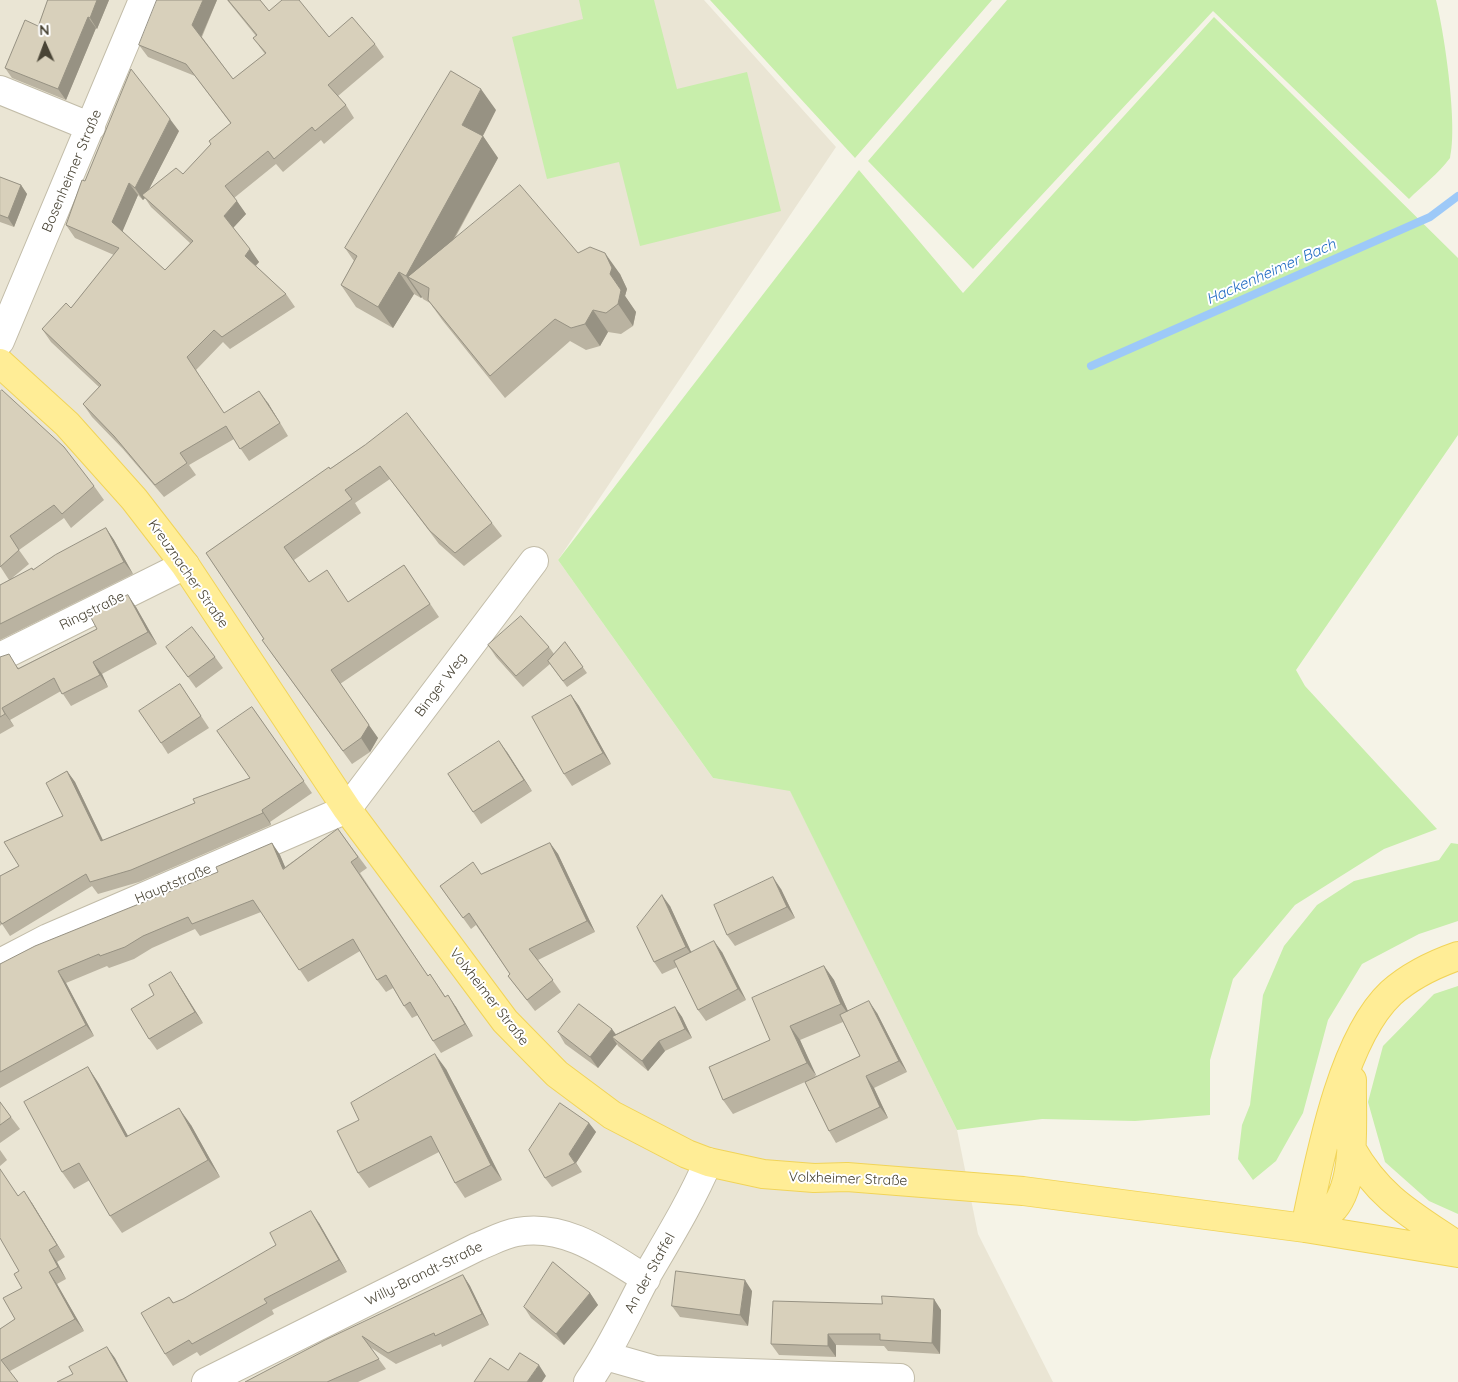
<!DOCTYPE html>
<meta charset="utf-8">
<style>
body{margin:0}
#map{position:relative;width:1458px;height:1382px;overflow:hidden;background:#f5f3e7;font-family:Quicksand,sans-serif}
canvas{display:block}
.north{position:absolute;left:20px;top:20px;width:50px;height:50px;-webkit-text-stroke:4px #fff;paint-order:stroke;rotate:358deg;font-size:14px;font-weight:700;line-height:20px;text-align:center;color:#494435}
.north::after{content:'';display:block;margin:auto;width:18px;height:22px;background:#494435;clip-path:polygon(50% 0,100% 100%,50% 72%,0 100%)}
</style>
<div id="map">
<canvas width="1458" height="1382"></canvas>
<div class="north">N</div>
</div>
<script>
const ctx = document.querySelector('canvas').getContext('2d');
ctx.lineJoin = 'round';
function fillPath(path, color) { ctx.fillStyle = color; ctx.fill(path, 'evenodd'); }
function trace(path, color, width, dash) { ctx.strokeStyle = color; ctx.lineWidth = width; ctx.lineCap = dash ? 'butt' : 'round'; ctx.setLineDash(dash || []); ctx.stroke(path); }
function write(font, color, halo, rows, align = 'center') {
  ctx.font = font + ' Quicksand,sans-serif'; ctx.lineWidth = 4; ctx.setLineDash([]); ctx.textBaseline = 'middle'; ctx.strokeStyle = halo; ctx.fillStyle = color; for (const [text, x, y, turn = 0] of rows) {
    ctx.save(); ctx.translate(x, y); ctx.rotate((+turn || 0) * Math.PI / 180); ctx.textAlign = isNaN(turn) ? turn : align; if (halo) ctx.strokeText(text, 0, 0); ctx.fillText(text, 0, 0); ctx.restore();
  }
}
const residential = new Path2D(`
 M0,0H704L836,147L558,560L713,778L790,790L957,1130L978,1234L1053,1382H0Z`);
const green = new Path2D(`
 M579,0H654L677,89L747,72L781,211L640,246L619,162L547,179L512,37L583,19Z
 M710,0H992L855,158Z
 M1007,0H1436C1445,36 1458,127 1450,158C1439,173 1422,186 1409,199L1213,11L973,269L868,161Z
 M1214,17L1458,258V435L1296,670L1305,686L1437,829L1384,849L1295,905L1233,979L1210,1060V1115L1135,1121L1042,1119L957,1130L790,791L713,778L558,560L859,170L963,293Z
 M1451,843L1458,844V921L1419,934L1362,964L1328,1020L1303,1113L1276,1161L1253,1180L1238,1159L1242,1125L1250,1105L1263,995L1284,946L1317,905L1354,881L1439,860Z
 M1458,986V1214L1429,1201L1385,1162L1368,1102L1383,1046L1434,994Z`);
const stream = new Path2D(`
 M1091,366L1430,217L1458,196`);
const minor = new Path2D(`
 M0,90L91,127
 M0,341L143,0
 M0,657L185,565
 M0,963L48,938L347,809L534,561
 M606,1356L655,1370L900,1378
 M206,1382L477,1247C490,1242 504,1234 517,1232C566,1223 607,1255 646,1279
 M588,1382C611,1349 627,1313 646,1277C668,1239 691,1202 708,1162`);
const major = new Path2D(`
 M0,363L67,424L134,499L185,565L347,809L505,1021L557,1074L612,1115L687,1154L708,1162L763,1174L814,1178L847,1177L1023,1191L1305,1228L1458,1253
 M1351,1148C1379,1198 1412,1215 1458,1246
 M1305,1228C1319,1162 1341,1040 1391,993C1409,977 1435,964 1458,956
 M1305,1228C1315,1222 1327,1217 1334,1208C1358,1179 1351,1116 1352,1080`);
const wall = new Path2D(`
 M48,0H109L97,29L96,28L66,100L12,78L5,68L38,26Z
 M217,0L202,37L233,79L265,54L253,38L256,36L227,0H260L269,11L329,37L375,44L384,57L338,96L346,105L354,118L324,144L321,140L283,172L276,164L234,198L246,214L233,228L259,262L256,266L286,294L295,307L230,349L223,342L196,370L224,413L268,403L288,436L249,461L234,439L189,465L196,475L164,497L123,449L92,417L83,404L99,387L51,342L42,329L71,308L114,255L75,238L66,225L85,181L179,131L149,189L183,174L231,124L195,76L148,57L139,45ZM138,195L143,200L145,198L151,207L190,243L165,270L122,231Z
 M496,110L483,136L498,158L454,240L578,253L620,274L627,289L625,296L636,312L633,326L621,334L608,332L600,346L586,350L570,341L505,398L443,321L430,303L423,299L422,297L421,298L414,294L393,328L356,307L341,285L354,261L345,248Z
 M0,177L21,185L27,194L14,227L0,222Z
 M0,392L94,486L104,500L71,528L64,518L19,550L29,564L12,578L33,570L106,528L114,540L133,574L0,640V585L9,580L0,566Z
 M365,445L492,523L502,536L464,566L439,544L390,479L355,503L361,513L294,560L309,582L349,602L404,565L439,617L340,684L378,738L370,752L352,764L272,654L264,639L206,553Z
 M136,607L157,644L102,674L108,687L71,706L61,691L10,720L14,726L0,734V657L19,668L97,629Z
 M565,642L587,673L567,687L550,664L523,687L496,657L488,645L549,647L554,654Z
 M166,647L215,657L223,668L196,688Z
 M180,684L209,728L168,754L161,743Z
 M571,695L579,706L611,764L572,786L564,774Z
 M252,707L312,793L270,822L271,825L139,882L98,894L92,886L10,936L2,924L0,926V876L19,866L63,816L67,771L75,782L103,840L195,803L250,778Z
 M507,752L532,791L481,824L473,812Z
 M338,829L367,868L360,873L428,976L430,974L445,996L456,1007L473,1036L441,1053L433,1041L418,1015L412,1018L404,1006L393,988L386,992L377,980L360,951L308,982L261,912L200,936L195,929L152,948L134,959L109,968L107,966L66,983L94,1036L0,1088V964L218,872L272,843L280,855L285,867Z
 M550,843L558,854L595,932L538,960L561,992L535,1011L508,976L510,974L476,925L471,929L440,886L481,874Z
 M781,889L795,918L735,946L727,935Z
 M670,906L691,952H722L746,1000L706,1021L698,1010L677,967L662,974L654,962Z
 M824,966L834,980L848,1011L877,1013L907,1072L874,1088L888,1118L836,1143L829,1131L805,1082L733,1114L723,1100L770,1040ZM843,1022L860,1056L816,1077L800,1040Z
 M178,983L203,1023L157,1050L149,1039L154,995Z
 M675,1007L682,1017L692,1038L665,1051L648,1071L618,1046L617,1044L598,1068L565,1044L558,1032L616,1034Z
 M88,1067L99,1084L128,1136L191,1125L220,1177L122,1233L110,1216L90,1180L74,1189L62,1172Z
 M446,1069L502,1180L465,1198L455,1183L439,1152L369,1188L358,1173L359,1120Z
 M0,1102L20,1129L0,1143Z
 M589,1123L596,1132L576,1163L582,1172L552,1187L545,1178Z
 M0,1150L7,1160L0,1166Z
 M18,1195L32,1203L65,1257L57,1262L66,1279L57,1284L84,1331L10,1371L0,1382V1329L15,1319L22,1288L19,1271Z
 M319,1223L347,1272L272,1310L274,1314L200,1356L197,1352L173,1366L165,1354L169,1297L174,1303L183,1299Z
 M463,1275L470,1286L489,1325L442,1347L441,1344L396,1364L370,1347L386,1369L358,1382H245Z
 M752,1291L748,1326L680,1317L672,1306Z
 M590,1293L598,1305L564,1345L531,1318L524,1307Z
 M941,1310L940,1354L888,1351L884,1346L836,1345V1357L779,1355L771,1344Z`);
const shadedWall = new Path2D(`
 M97,0H109L97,29L90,18Z
 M203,0H217L201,37L192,25Z
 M88,17L96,28L66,100L58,89Z
 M481,89L496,110L477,147L462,125Z
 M170,119L179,131L145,197L142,195L145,198L143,200L135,188Z
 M483,136L498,158L427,287L408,277L422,297L421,298L406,276Z
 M129,183L138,195L121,235L112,222Z
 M21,185L27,194L14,227L8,218Z
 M237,201L246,214L233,228L224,216Z
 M250,249L259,262L253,268L245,256Z
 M605,253L620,274L627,289L625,296L610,274Z
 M399,272L414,294L393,328L378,307Z
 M621,290L636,312L633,326L618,304Z
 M593,310L608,332L600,346L585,324Z
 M259,391L268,403L288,436L280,423Z
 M106,528L114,540L133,574L124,562Z
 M128,595L136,607L157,644L148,632Z
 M93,662L102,674L108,687L100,675Z
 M340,684L378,738L370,752L361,738Z
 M571,695L579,706L611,764L603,753Z
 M2,708L14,726L5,714Z
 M499,741L507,752L532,791L524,780Z
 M67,771L75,782L109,853L101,841Z
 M262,810L270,822L271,825L263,813Z
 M272,843L280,855L291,881L283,869Z
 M550,843L558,854L595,932L587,921Z
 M773,877L781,889L795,918L787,907Z
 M662,895L670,906L694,958L686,947Z
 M714,941L722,952L746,1000L738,989Z
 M824,966L834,980L851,1018L841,1004Z
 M58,971L66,983L94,1036L86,1025Z
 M171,972L178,983L203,1023L195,1012Z
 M448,995L456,1007L473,1036L465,1024Z
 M869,1001L877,1013L907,1072L899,1061Z
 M675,1007L682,1017L692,1038L685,1029Z
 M790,1026L800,1040L817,1077L807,1063Z
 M612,1029L620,1040L612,1037L617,1044L598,1068L590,1057Z
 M659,1041L665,1051L648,1071L642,1061Z
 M435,1054L446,1069L502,1180L491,1165Z
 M88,1067L99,1084L138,1154L126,1137Z
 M866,1076L874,1088L888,1118L880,1107Z
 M179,1108L191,1125L220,1177L208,1160Z
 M589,1123L596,1132L576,1163L582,1172L569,1154Z
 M24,1191L32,1203L65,1257L57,1245Z
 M311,1211L319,1223L347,1272L339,1260Z
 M49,1250L57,1262L66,1279L58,1267Z
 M49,1272L57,1284L84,1331L75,1319Z
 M463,1275L470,1286L489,1325L482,1314Z
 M745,1280L752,1291L748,1326L740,1315Z
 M590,1293L598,1305L564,1345L556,1334Z
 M934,1299L941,1310L940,1354L932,1343Z
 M828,1334L836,1345V1357L828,1346Z
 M107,1347L115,1358L128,1382H127Z
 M539,1365L546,1376L542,1382H527Z`);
const building = new Path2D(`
 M48,0H97L90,18L88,17L58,89L5,68L25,20L38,26Z
 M157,0H203L192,25L233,79L266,53L253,38L257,35L228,0H260L269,11L282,0H299L329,37L352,17L375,44L328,85L346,105L315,131L312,127L274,159L268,151L225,186L237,201L224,216L250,249L245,256L286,294L222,337L214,330L187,357L224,413L259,391L280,423L240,449L226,426L180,453L187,463L155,485L114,436L83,404L101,385L42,329L66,303L71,308L119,248L66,225L82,180L85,181L131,69L170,119L135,188L129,183L112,222L165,270L193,241L142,195L176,168L183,174L211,144L209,141L231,123L186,64L139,45Z
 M451,71L481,89L462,125L483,136L406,276L399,272L378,307L341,285L357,256L345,248Z
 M0,177L21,185L8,218L0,215Z
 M520,185L578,253L590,247L605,253L612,268L610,274L621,290L618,304L606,313L593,310L585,324L571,328L555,319L490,376L428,300L429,288L408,277Z
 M2,390L64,447L94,486L62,514L54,505L10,536L19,550L0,567V392Z
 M407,413L492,523L455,553L430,531L380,466L345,490L352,499L284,547L309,582L327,570L348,602L404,565L430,604L331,670L369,725L361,738L343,751L262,640L264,639L206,553L329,467L330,469L365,445Z
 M106,528L124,562L0,624V585L32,568L33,570L55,555Z
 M128,595L148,632L93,662L100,675L62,694L54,678L2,708L5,714L0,717V657L9,654L18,669L97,629L89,614Z
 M521,616L549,647L516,676L488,645Z
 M192,627L215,657L188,677L166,647Z
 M565,642L583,667L563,681L548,661Z
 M180,684L201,716L161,743L139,711Z
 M571,695L603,753L564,774L532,717Z
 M252,707L304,781L262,810L263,813L131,870L90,882L86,874L2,924L0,921V876L19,866L4,842L63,816L46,783L67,771L101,841L195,803L193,799L250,778L217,731Z
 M499,741L524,780L473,812L448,774Z
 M338,829L358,857L351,862L428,976L430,974L445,997L448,995L465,1024L433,1041L410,1002L404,1006L386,975L377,980L353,939L299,970L253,900L192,924L188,917L143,936L125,947L100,956L99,954L58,971L86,1025L0,1072V964L35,946L218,872L216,867L272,843L283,869Z
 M550,843L587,921L529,949L553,980L527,1000L508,976L510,974L469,913L463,918L440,886L473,862L481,874Z
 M773,877L787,907L727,935L714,905Z
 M662,895L686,947L654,962L637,927Z
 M714,941L738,989L698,1010L674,961Z
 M824,966L841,1004L790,1026L807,1063L723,1100L709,1067L770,1040L752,998Z
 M171,972L195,1012L149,1039L131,1009L154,995L149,985Z
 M869,1001L899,1061L866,1076L880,1107L829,1131L805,1082L860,1056L840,1015Z
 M579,1004L612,1029L590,1057L558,1032Z
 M675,1007L685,1029L659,1041L642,1061L612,1037Z
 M435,1054L491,1165L455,1183L431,1136L358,1173L337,1131L359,1120L351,1103Z
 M88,1067L126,1137L179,1108L208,1160L110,1216L79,1163L62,1172L24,1102Z
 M0,1102L11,1117L0,1125Z
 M560,1103L589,1123L569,1154L575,1163L545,1178L529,1150Z
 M0,1169L18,1196L24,1191L57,1245L49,1250L58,1267L49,1272L75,1319L1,1360L18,1382H0V1329L15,1319L3,1298L22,1288L14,1274L19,1271L0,1238Z
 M311,1211L339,1260L264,1299L267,1303L192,1344L189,1340L165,1354L141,1313L169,1297L173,1303L183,1299L276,1245L270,1233Z
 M553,1262L590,1293L556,1334L524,1307Z
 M676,1271L745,1280L740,1315L672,1306Z
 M463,1275L482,1314L435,1336L434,1333L388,1353L362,1336L379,1359L327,1382H245L325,1340Z
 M882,1296L934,1299L932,1343L880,1340V1334H828V1346L771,1344L773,1301L882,1304Z
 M107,1347L127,1382H57L73,1374L69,1367Z
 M520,1353L539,1365L527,1382H474L490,1358L508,1370Z`);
const streetNames = [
 ["Bosenheimer Straße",72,171,-67],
 ["Kreuznacher Straße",188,574,55],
 ["Ringstraße",92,611,-26],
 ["Binger Weg",441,685,-53],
 ["Hauptstraße",173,884,-23],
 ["Volxheimer Straße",489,997,52],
 ["Volxheimer Straße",848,1179,2],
 ["An der Staffel",650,1273,-61],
 ["Willy-Brandt-Straße",424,1274,-26]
];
const waterNames = [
 ["Hackenheimer Bach",1271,272,-24]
];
fillPath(residential, '#eae5d4');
fillPath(green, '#c8eeab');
trace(stream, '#9dc9f8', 8);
trace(minor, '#c2bca8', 30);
trace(major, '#f1d459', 30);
trace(minor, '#fff', 28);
trace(major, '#ffed96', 28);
fillPath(wall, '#bab3a1');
fillPath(shadedWall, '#979283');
fillPath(building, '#d8d0bb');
trace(building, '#979283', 1);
write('14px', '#494435', '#fff', streetNames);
write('italic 15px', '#216cc2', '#fff', waterNames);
</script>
